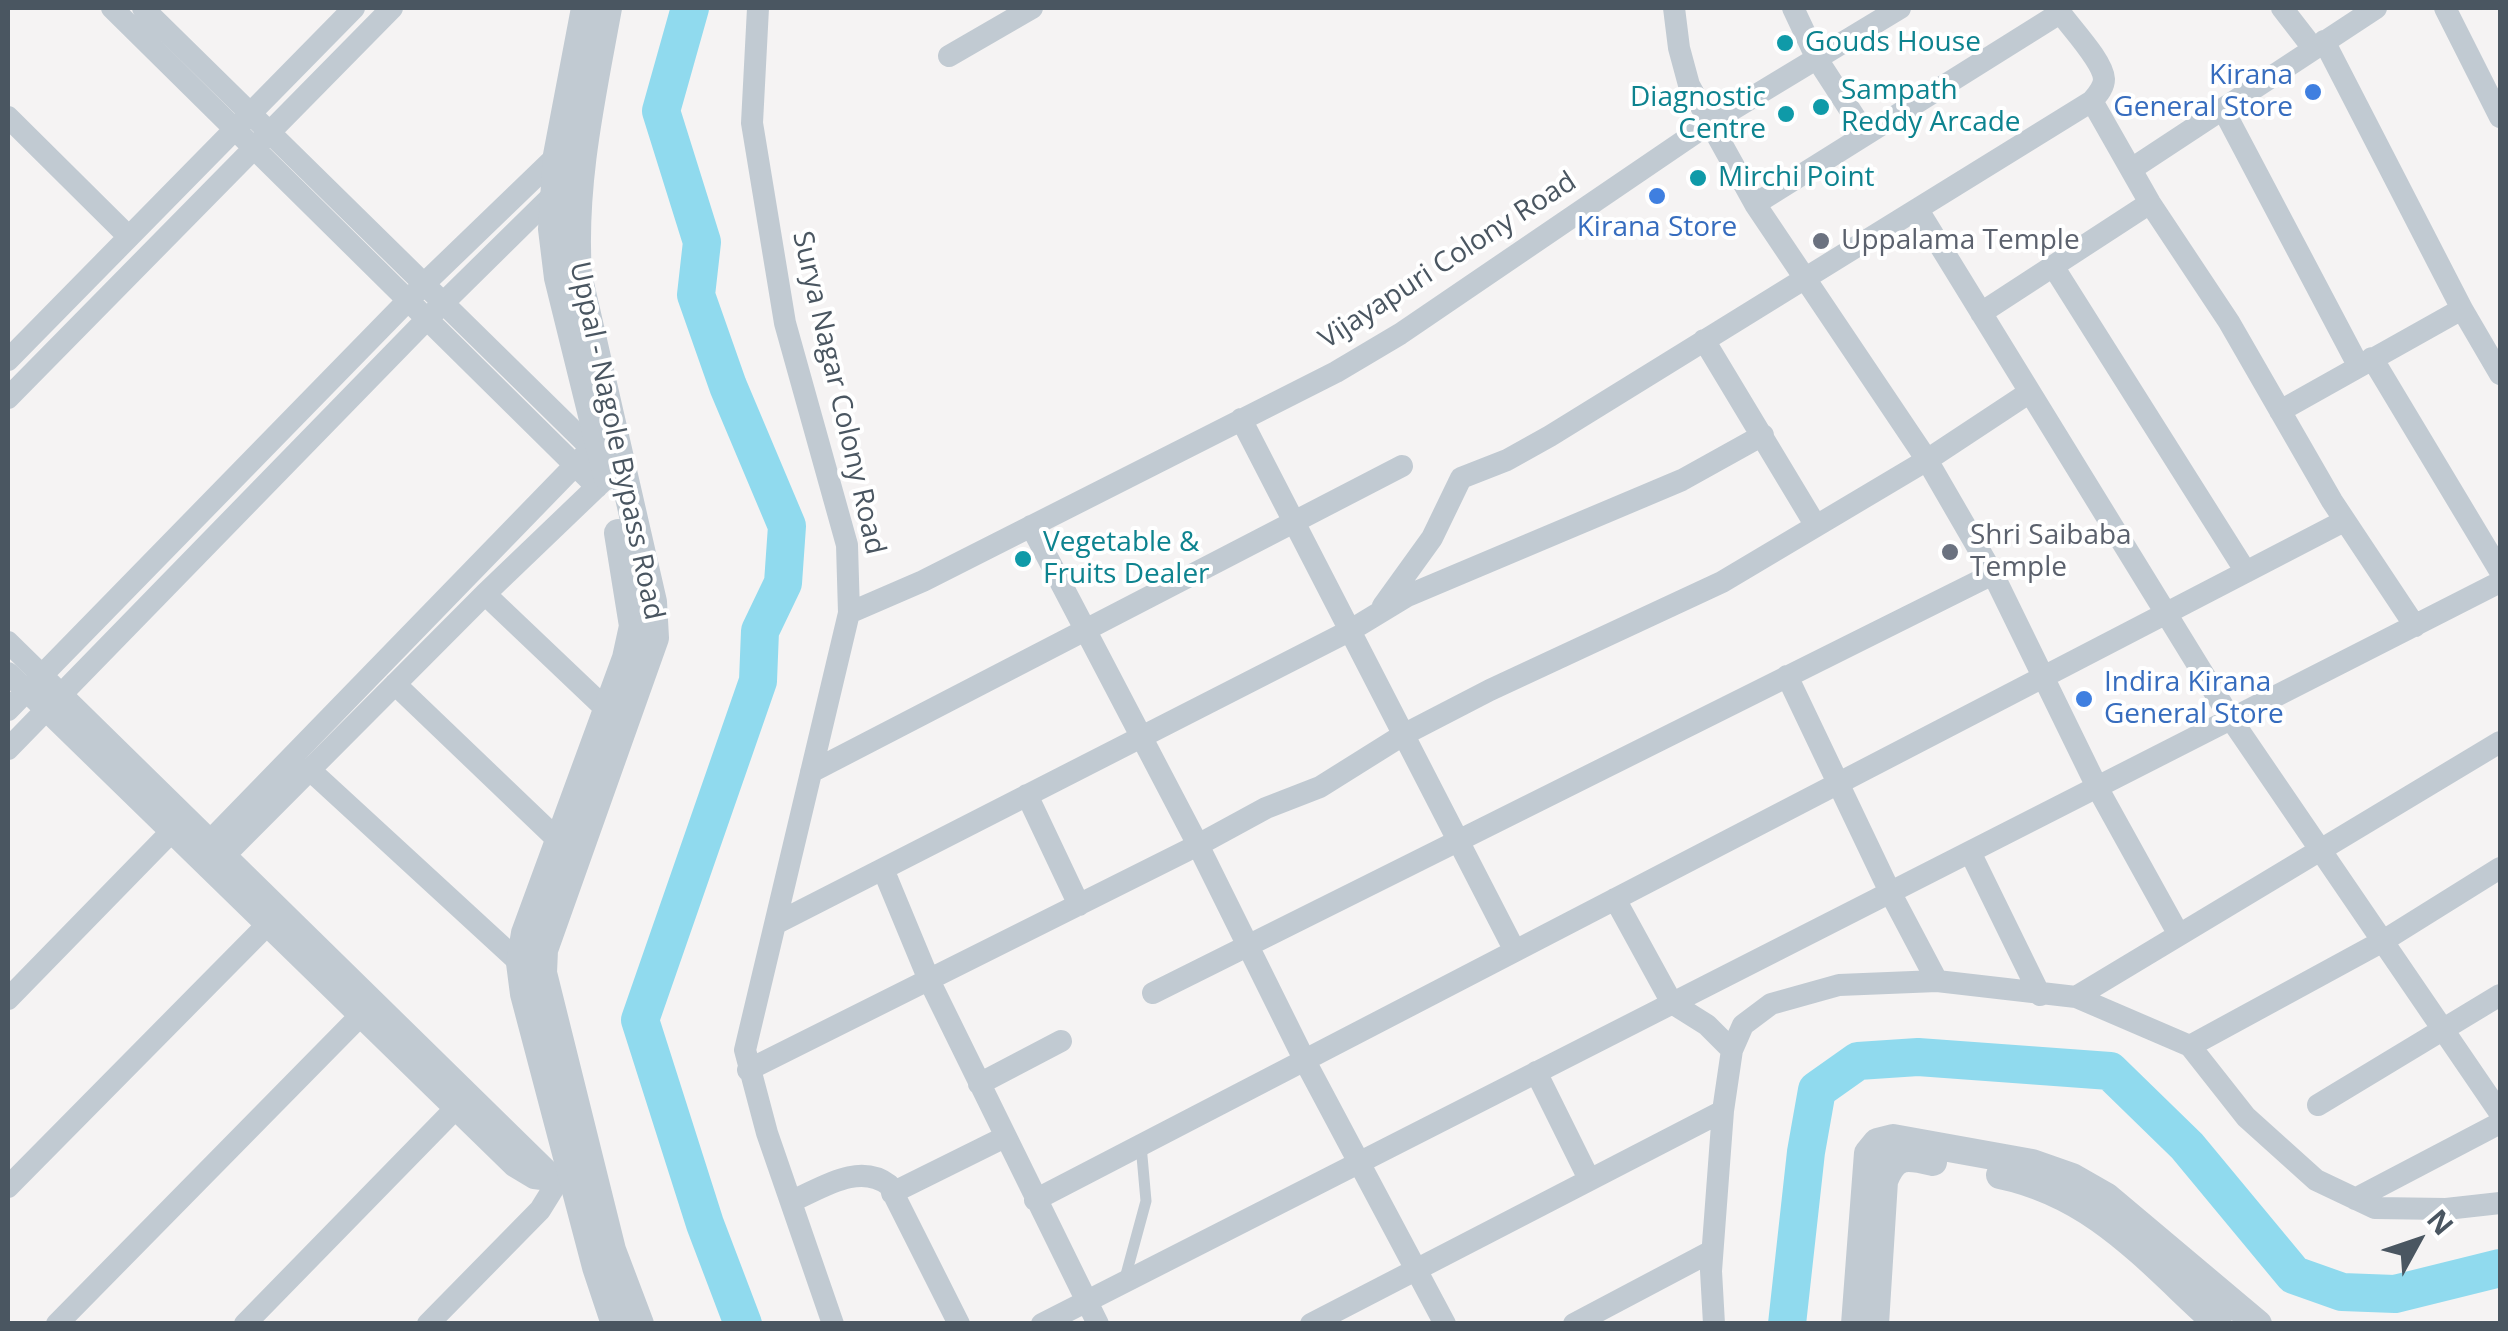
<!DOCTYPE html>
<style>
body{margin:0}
#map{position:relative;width:2508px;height:1331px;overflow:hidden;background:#f5f3f3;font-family:"Open Sans",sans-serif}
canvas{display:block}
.frame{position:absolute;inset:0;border:10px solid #4a5661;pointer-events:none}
.north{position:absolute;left:2368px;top:1191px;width:100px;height:100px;-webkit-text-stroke:8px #fff;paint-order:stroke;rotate:50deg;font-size:28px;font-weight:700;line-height:40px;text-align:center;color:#4a5661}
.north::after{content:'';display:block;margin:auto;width:35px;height:45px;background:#4a5661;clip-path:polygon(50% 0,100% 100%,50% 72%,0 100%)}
</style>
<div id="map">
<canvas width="2508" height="1331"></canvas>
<div class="frame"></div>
<div class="north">N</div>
</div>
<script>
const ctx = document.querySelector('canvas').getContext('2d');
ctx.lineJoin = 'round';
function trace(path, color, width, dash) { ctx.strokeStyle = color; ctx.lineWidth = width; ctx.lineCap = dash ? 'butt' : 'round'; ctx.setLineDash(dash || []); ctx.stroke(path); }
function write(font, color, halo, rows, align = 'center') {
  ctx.font = font + ' "Open Sans",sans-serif'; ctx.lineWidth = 8; ctx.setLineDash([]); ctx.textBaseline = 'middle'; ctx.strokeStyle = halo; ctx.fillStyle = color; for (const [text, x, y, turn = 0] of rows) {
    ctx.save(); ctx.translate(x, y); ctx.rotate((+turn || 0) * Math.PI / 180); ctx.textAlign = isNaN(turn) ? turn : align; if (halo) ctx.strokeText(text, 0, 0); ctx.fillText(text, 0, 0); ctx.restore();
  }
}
const river = new Path2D(`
 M690,8L661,111L702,242L696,295L728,386L787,526L783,583L760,631L758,681L640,1020L705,1224L743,1324
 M1787,1324L1806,1152L1817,1090L1858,1061L1918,1057L2110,1071L2187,1146L2294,1275L2342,1292L2395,1294L2500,1268`);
const service = new Path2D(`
 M1124,1282L1146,1201L1141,1145`);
const minor = new Path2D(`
 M112,8L597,487
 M143,8L591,448
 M758,8L752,123L785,323L847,545L849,613L745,1050L767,1133L833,1324
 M1674,8L1679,48L1689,85L1755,204L1927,460L1993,574L2097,787L2179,935
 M1793,8L1817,59L1865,133
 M2057,8C2067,24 2103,60 2104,79C2104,88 2097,95 2092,101L2150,203L2229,322L2332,501L2415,626
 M2282,8L2313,48
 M2445,8L2500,117
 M2324,41L2462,309L2500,374
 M949,56L1032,8
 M2223,109L2358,365
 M8,117L129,237
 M2133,168L2376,8
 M1755,204L2060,13
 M1918,210L2231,719L2500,1113
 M2053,266L2246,572
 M1981,313L2150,203
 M1704,340L1816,526
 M2372,358L2500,571
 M8,360L354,8
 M8,398L392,8
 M2280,411L2462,309
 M1241,419L1515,951
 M1031,526L1198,845L1305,1061L1445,1324
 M485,594L607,710
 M1383,606L1432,538L1461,478L1507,460L1550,436L2092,101
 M849,613L923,581L1336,372L1400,334L1710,123L1900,8
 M8,642L558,1181
 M8,673L514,1166L534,1178L558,1181
 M1787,676L1890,892L1937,981
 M395,684L559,841
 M8,710L425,283L565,148
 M8,749L427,319L559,189
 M310,770L520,963
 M811,772L1402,466
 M1027,795L1079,905
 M210,841L584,456
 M1970,852L2040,995
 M225,855L485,594L605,479
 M883,869L929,980L1098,1324
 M1615,899L1672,1003L1707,1025L1732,1050
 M775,924L1351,630L1407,596L1682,480L1763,435
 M1153,993L1993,574
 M2076,997L2500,742
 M8,999L171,832
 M2190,1046L2383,941L2500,868
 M748,1070L1198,845L1266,808L1320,787L1403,735L1490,690L1722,582L1927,460L2030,392
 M1536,1072L1589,1179
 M979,1084L1061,1041
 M2318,1105L2500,995
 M8,1187L267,925
 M892,1193L1005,1137
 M2355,1199L2500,1123
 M1035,1200L2344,521
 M792,1201C822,1188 859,1162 889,1185L959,1324
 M57,1324L360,1016
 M245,1324L455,1109
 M428,1324L540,1210L558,1181L570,1178
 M1042,1324L2500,582
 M1311,1324L1723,1111
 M1574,1324L1712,1251
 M1714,1324L1711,1271L1723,1111L1732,1050L1743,1025L1771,1004L1839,985L1937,981L2076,997L2190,1046L2246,1117L2316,1180L2375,1208L2446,1209L2500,1203`);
const tertiary = new Path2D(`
 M585,8L557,155L552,229L558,278L607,476
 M608,8C592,96 572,184 578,275L653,602L655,638L544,950L543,973L612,1250L640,1324
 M2000,1175C2096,1195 2148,1261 2218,1324
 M615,1324L596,1267L524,994L520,963L525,933L626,658L633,626L618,533
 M1855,1324L1868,1153L1877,1142L1893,1138L2032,1163L2072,1177L2107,1197L2258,1324
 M1875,1324L1884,1181C1895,1153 1907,1156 1933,1162`);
const markers = [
 [1785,43,10,"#0f9aa8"],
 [2313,92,10,"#3f7fe0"],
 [1821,107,10,"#0f9aa8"],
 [1786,114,10,"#0f9aa8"],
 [1698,178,10,"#0f9aa8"],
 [1657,196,10,"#3f7fe0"],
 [1821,241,10,"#6b7280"],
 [1950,552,10,"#6b7280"],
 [1023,559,10,"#0f9aa8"],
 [2084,699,10,"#3f7fe0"]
];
const cultureNames = [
 ["Gouds House",1805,43],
 ["Sampath",1841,91],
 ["Reddy Arcade",1841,123],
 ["Diagnostic",1766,98,"right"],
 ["Centre",1766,130,"right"],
 ["Mirchi Point",1718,178],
 ["Vegetable &",1043,543],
 ["Fruits Dealer",1043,575]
];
const shopNames = [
 ["Kirana",2293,76],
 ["General Store",2293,108],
 ["Kirana Store",1657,228,"center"],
 ["Indira Kirana",2104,683,"left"],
 ["General Store",2104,715,"left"]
];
const worshipNames = [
 ["Uppalama Temple",1841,241],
 ["Shri Saibaba",1970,536],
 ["Temple",1970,568]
];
const streetNames = [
 ["Vijayapuri Colony Road",1448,261,-33],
 ["Surya Nagar Colony Road",838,393,77],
 ["Uppal - Nagole Bypass Road",616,441,78]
];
trace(river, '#90daee', 38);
trace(service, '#c1cad2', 11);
trace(minor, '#c1cad2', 22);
trace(tertiary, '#c1cad2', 28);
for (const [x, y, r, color] of markers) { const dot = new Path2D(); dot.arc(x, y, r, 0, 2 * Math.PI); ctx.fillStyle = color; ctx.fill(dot); trace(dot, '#fff', 4); }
write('28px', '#0d838f', '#fff', cultureNames, 'left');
write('28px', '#366cbe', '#fff', shopNames, 'right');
write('28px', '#5b616d', '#fff', worshipNames, 'left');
write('28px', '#4a5661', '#fff', streetNames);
</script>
